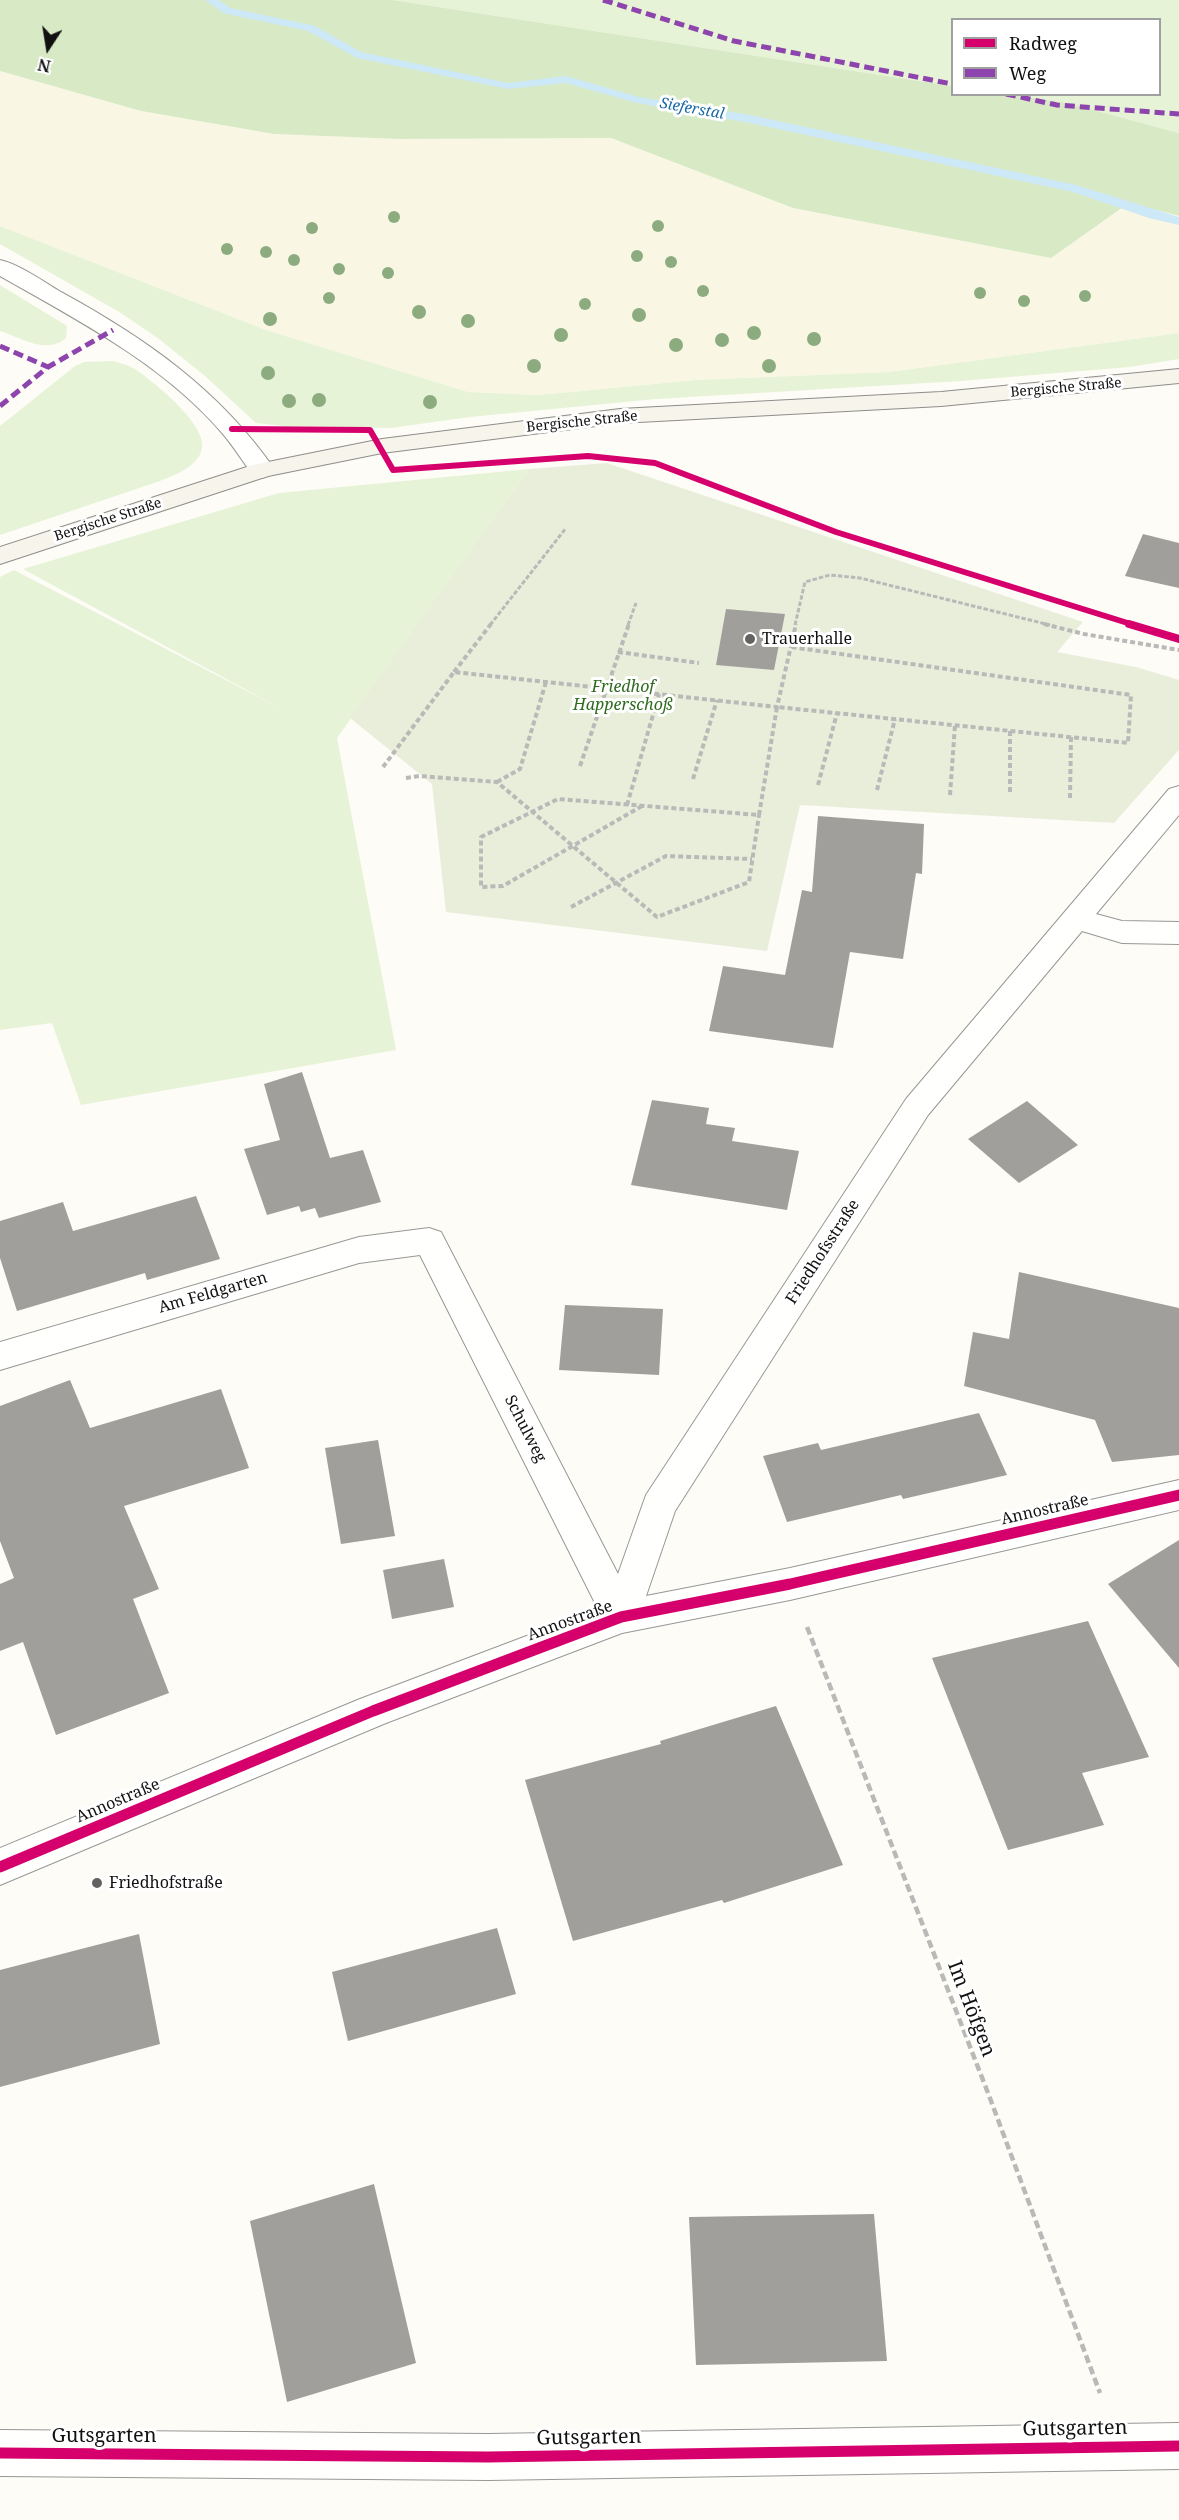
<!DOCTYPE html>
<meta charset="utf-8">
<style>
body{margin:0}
#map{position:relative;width:1179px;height:2520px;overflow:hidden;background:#fdfcf7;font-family:"Noto Serif",serif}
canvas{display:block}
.legend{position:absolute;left:951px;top:18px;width:210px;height:78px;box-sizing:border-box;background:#fff;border:2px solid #a0a0a0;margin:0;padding:8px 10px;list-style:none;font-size:18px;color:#111}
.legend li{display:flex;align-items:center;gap:12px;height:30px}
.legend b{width:30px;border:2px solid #a0a0a0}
.north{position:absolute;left:18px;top:18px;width:60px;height:60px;-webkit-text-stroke:4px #fff;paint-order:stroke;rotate:192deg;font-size:16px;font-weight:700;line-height:24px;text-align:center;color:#111}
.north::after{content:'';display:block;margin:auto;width:21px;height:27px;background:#111;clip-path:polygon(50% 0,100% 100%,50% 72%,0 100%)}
</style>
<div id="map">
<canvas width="1179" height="2520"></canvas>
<ul class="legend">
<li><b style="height:8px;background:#d6006c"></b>Radweg</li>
<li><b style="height:8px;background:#8e44ad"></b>Weg</li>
</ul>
<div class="north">N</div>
</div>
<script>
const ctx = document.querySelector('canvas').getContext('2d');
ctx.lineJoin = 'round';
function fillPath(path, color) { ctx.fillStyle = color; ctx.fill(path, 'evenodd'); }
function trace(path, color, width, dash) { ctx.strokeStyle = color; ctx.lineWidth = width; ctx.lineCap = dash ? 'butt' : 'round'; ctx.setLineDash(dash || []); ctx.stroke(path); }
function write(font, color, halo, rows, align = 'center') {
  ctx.font = font + ' "Noto Serif",serif'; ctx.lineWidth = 6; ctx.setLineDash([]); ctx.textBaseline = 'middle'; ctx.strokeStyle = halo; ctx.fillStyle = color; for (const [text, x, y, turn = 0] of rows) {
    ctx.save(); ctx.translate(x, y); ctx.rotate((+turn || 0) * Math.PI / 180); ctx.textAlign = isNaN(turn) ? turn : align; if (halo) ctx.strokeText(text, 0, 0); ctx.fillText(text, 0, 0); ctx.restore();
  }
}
const farmland = new Path2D(`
 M0,71L141,111L274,134L399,139L611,138L793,208L1051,257L1123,208L1179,222V333L889,372L696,380L539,395L468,392L266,330L0,226Z`);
const green = new Path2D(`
 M393,0H1179V133L1068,103L1011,95L1160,94V20H952V86Z
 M0,226L266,330L468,392L539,395L696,380L889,372L1179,333V359L1130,367L961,381L656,399L470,417L391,428L284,426L256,423L205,376L159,339L121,313L0,244Z
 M0,285L67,326L66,338C45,355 23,338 0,331Z
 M113,361C120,363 128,365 135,369C154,382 212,428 201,452C195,468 174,475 160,481L0,535V426L75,366L84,362Z
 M529,469L337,738L396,1050L81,1105L52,1023L0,1030V577L14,570L278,707L23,569L279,493Z`);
const forest = new Path2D(`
 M0,0H393L952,86V94L1011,95L1068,103L1179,133V216L1129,203L1051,258L793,208L611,138L399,139L274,134L141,111L0,71Z`);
const cemetery = new Path2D(`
 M607,463L1083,622L1057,652L1136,667L1179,680V750L1114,823L800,805L767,951L446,912L432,784L350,718L529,469Z`);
const stream = new Path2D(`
 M205,0H218L231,8L315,26L361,52L508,83L566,76L639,97L750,115L1076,185L1179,217V225L1149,218L1073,192L750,123L637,103L566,83L508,89L357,58L308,31L223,13Z`);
const building = new Path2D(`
 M1143,534L1179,543V588L1125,576Z
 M726,609L785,614L774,670L716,665Z
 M818,816L924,824L922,874L916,873L903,959L850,952L833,1048L709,1031L723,966L785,975L802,890L812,892Z
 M302,1072L330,1158L363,1150L381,1202L319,1218L315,1208L301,1212L299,1206L267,1215L244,1149L280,1140L264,1084Z
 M652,1100L709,1108L706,1124L735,1128L732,1141L799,1151L787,1210L631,1185Z
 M1027,1101L1078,1145L1019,1183L968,1139Z
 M196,1196L220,1259L147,1280L145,1273L17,1311L0,1258V1221L63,1202L73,1231Z
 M1019,1272L1179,1308V1455L1112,1462L1095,1420L964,1386L973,1332L1009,1339Z
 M565,1305L663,1309L659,1375L559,1370Z
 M70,1380L90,1428L221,1389L249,1468L124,1506L159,1589L133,1599L169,1693L56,1735L23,1642L0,1651V1584L14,1578L0,1541V1406Z
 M979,1413L1007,1475L903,1499L901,1495L787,1522L763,1456L818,1443L821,1450Z
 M378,1440L395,1536L341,1544L325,1448Z
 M1179,1540V1668L1108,1584Z
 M444,1559L454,1607L392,1619L383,1570Z
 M1088,1621L1149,1757L1082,1773L1104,1825L1008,1850L932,1658Z
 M776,1706L843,1865L724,1903L722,1900L573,1941L525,1780L661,1744L660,1741Z
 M497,1928L516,1994L348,2041L332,1972Z
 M139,1934L160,2044L0,2087V1970Z
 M374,2184L416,2363L287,2402L250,2221Z
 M874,2214L887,2361L696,2365L689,2217Z`);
const pathFar2 = new Path2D(`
 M490,625L566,528
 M628,625L636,603
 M795,625L805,582L830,575L860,578L1050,625`);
const pathFar1 = new Path2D(`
 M1044,624L1084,634L1179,650
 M618,652L699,663
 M454,672L491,624
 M1010,731V795
 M580,766L629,624
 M383,767L454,672L777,707L796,624
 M406,778L419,776L497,782L657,917L749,882L759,815
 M693,779L717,700
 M497,782L520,769L546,682
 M818,785L837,713
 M877,790L895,719
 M950,795L955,725
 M1070,798L1071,737
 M627,805L659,694
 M642,806L503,886L481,887V837L558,799L759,815L777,707L1128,743L1131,695L791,647
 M571,907L666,856L752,859`);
const path = new Path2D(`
 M807,1627L988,2093L1100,2393`);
const minor = new Path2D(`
 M1179,786V815L1096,914L1122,921L1179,922V944L1122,943L1082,931L928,1115L675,1511L646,1596L790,1568L1179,1480V1510L790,1600L622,1633L386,1723L0,1885V1848L360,1699L598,1609L420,1255L359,1263L0,1370V1342L359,1237L429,1228L441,1232L618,1574L646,1495L906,1099L1169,789Z
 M1179,2423V2469L488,2480L0,2476V2430L488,2434Z`);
const tertiary = new Path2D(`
 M0,260C21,265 42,281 61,292C145,338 220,390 275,470L271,475L262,478L253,475C243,462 234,447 223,434C163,364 79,321 0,276Z`);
const secondary = new Path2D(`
 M1179,369V383L941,406L620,423L382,453L268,476L0,564V547L253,465L382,439L620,409L941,392Z`);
const quiet = new Path2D(`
 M603,0L734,41L952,84
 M1006,94L1057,105L1179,114
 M0,346L48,367
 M0,406L48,367L113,330`);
const cyclewayFar2 = new Path2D(`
 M232,429L370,430L393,470L588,456L655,463L836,532L1134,625`);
const cyclewayFar1 = new Path2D(`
 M1129,624L1179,639`);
const cycleway = new Path2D(`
 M0,1867L373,1711L621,1617L790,1584L1179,1495
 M0,2453L488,2457L1179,2446`);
const trees = [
 [394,217,6],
 [658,226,6],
 [312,228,6],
 [227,249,6],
 [266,252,6],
 [637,256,6],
 [294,260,6],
 [671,262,6],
 [339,269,6],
 [388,273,6],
 [703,291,6],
 [980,293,6],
 [1085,296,6],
 [329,298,6],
 [1024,301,6],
 [585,304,6],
 [419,312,7],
 [639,315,7],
 [270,319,7],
 [468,321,7],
 [754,333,7],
 [561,335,7],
 [814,339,7],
 [722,340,7],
 [676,345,7],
 [534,366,7],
 [769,366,7],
 [268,373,7],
 [319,400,7],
 [289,401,7],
 [430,402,7]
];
const markers = [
 [750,639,6,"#646362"],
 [97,1883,6,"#646362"]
];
const farStreetnames = [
 ["Bergische Straße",1066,388,-5],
 ["Bergische Straße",582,422,-6],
 ["Bergische Straße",108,520,-18]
];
const farWaternames = [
 ["Sieferstal",692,109,10]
];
const poiNames = [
 ["Trauerhalle",762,639],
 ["Friedhofstraße",109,1883]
];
const parkNames = [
 ["Friedhof",623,687],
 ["Happerschoß",623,705]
];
const streetNames = [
 ["Friedhofsstraße",823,1252,-57],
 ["Am Feldgarten",213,1293,-16],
 ["Schulweg",525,1429,63],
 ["Annostraße",1045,1510,-13],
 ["Annostraße",570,1621,-20],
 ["Annostraße",118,1801,-23]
];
const nearStreetnames = [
 ["Im Höfgen",971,2009,69],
 ["Gutsgarten",1075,2429,-1],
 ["Gutsgarten",104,2436],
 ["Gutsgarten",589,2438,-1]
];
fillPath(farmland, '#f9f7e4');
fillPath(green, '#e7f3d7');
fillPath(forest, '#d8eac5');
fillPath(cemetery, '#e9eedb');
fillPath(stream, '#cde8f7');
fillPath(building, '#a19f9c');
trace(minor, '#979795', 2);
trace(tertiary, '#979795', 2);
trace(secondary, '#8e8d8b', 2);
trace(pathFar2, '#b9b9b8', 3, [4.5, 2]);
trace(pathFar1, '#b9b9b8', 4, [5, 3]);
trace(path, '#b9b9b8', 4.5, [8, 4]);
fillPath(minor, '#fffffe');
fillPath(tertiary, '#fffffe');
fillPath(secondary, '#f6f4eb');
trace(quiet, '#8e44ad', 5, [10, 5]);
trace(cyclewayFar2, '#d6006c', 6);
trace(cyclewayFar1, '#d6006c', 8);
trace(cycleway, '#d6006c', 11);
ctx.fillStyle = '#8cac80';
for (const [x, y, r] of trees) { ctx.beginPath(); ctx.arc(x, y, r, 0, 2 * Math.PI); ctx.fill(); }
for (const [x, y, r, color] of markers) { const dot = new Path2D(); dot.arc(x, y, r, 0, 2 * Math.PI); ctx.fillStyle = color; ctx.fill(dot); trace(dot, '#fff', 2); }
write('14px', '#111', '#fff', farStreetnames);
write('italic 15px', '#1768a6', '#fff', farWaternames);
write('16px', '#111', '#fff', poiNames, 'left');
write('italic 16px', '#2f6b1f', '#fff', parkNames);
write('16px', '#111', '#fff', streetNames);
write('20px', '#111', '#fff', nearStreetnames);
</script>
